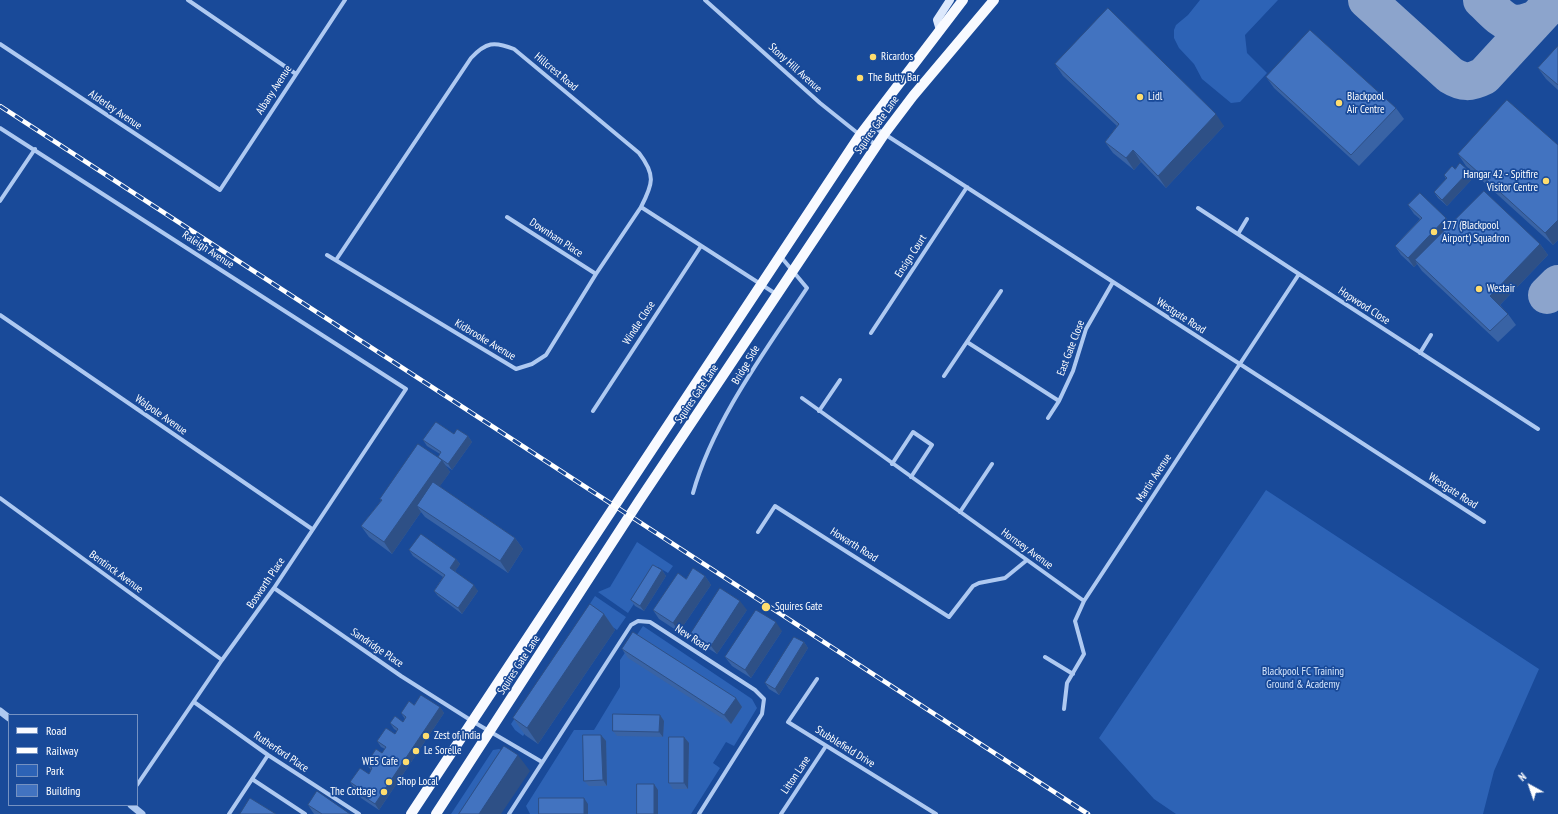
<!DOCTYPE html>
<style>
body{margin:0}
#map{position:relative;width:1558px;height:814px;overflow:hidden;background:#194a99;font-family:"PT Sans Narrow",sans-serif}
canvas{display:block}
.legend{position:absolute;left:8px;top:714px;width:130px;height:92px;box-sizing:border-box;background:#194a99;border:1px solid #7592c2;margin:0;padding:5px 7px;list-style:none;font-size:12px;color:#fff}
.legend li{display:flex;align-items:center;gap:8px;height:20px}
.legend b{width:20px;border:1px solid #7592c2}
.north{position:absolute;left:1510px;top:766px;width:40px;height:40px;-webkit-text-stroke:3px #194a99;paint-order:stroke;rotate:320deg;font-size:11px;font-weight:700;line-height:16px;text-align:center;color:#fff}
.north::after{content:'';display:block;margin:auto;width:14px;height:18px;background:#fff;clip-path:polygon(50% 0,100% 100%,50% 72%,0 100%)}
</style>
<div id="map">
<canvas width="1558" height="814"></canvas>
<ul class="legend">
<li><b style="height:5px;background:#f8faff"></b>Road</li>
<li><b style="height:5px;background:#fff"></b>Railway</li>
<li><b style="height:11px;background:#2d63b6"></b>Park</li>
<li><b style="height:11px;background:#4273c0"></b>Building</li>
</ul>
<div class="north">N</div>
</div>
<script>
const ctx = document.querySelector('canvas').getContext('2d');
ctx.lineJoin = 'round';
function fillPath(path, color) { ctx.fillStyle = color; ctx.fill(path, 'evenodd'); }
function trace(path, color, width, dash) { ctx.strokeStyle = color; ctx.lineWidth = width; ctx.lineCap = dash ? 'butt' : 'round'; ctx.setLineDash(dash || []); ctx.stroke(path); }
function write(font, color, halo, rows, align = 'center') {
  ctx.font = font + ' "PT Sans Narrow",sans-serif'; ctx.lineWidth = 3.5; ctx.setLineDash([]); ctx.textBaseline = 'middle'; ctx.strokeStyle = halo; ctx.fillStyle = color; for (const [text, x, y, turn = 0] of rows) {
    ctx.save(); ctx.translate(x, y); ctx.rotate((+turn || 0) * Math.PI / 180); ctx.textAlign = isNaN(turn) ? turn : align; if (halo) ctx.strokeText(text, 0, 0); ctx.fillText(text, 0, 0); ctx.restore();
  }
}
const green = new Path2D(`
 M1200,0H1278L1245,35L1247,53L1267,73L1240,102L1231,103L1202,79L1194,64L1179,48L1174,38V30L1176,25L1188,15Z
 M1266,490L1539,669L1494,771L1483,814H1176L1154,799L1099,738Z
 M637,542L673,566L668,573L658,567L628,613L598,592L610,587Z
 M595,596L626,617L617,630L601,619L523,736L515,730L511,724Z
 M643,626L752,699L757,708L734,746L726,742L713,763L720,768L691,814H530L526,806L574,730H594L620,687V660Z
 M499,749L504,751L480,814H451L493,750Z`);
const taxiway = new Path2D(`
 M1367,0L1450,75C1463,83 1470,83 1484,76L1554,0
 M1482,0C1502,18 1508,31 1536,19
 M1547,295L1558,284`);
const minor = new Path2D(`
 M188,0L296,74
 M705,0L820,103L860,135L877,145
 M0,44L220,190L345,0
 M869,124L1484,522
 M0,128L406,389L274,588L222,660L137,785
 M0,201L35,149
 M1198,208L1299,274
 M507,217L596,274
 M1238,234L1247,219
 M327,255L516,369L532,364L546,355L596,274L641,207
 M336,260L471,58C486,42 494,41 514,49L639,153C656,175 653,184 641,207L776,294
 M0,315L312,529
 M871,333L967,187
 M967,342L1059,401
 M1420,353L1431,335
 M944,376L1001,291
 M802,398L1084,601
 M593,411L701,246
 M819,411L840,380
 M1048,418L1059,401L1073,371L1086,329L1113,282
 M892,464L913,432L932,445L911,477
 M693,493C713,421 766,350 807,288L781,257
 M0,498L222,660
 M960,512L992,464
 M758,532L775,506L949,617L973,586L979,583L1005,578L1027,560
 M274,588L401,676L472,721L542,762
 M1045,657L1073,674
 M817,679L788,722L936,814
 M194,702L268,755L359,814
 M1064,709L1067,683L1084,654L1075,621L1084,601L1299,274L1538,429
 M252,779L305,814
 M229,814L268,755
 M509,814L631,625L638,621L650,622L755,690L764,699L762,714L699,814
 M781,814L826,746`);
const tertiary = new Path2D(`
 M0,711L9,718
 M131,805L142,814`);
const secondary = new Path2D(`
 M940,30L937,20L950,0`);
const primary = new Path2D(`
 M411,814L860,135L963,0
 M436,814L639,501L885,133L913,96L994,0`);
const rail = new Path2D(`
 M0,106L1088,814`);
const wall = new Path2D(`
 M1558,46V90L1546,79L1538,68Z
 M1055,64L1224,126L1166,188L1141,162L1134,170L1113,153L1105,142L1117,126L1063,76Z
 M1266,77L1396,108L1404,119L1359,166L1274,88Z
 M1558,145V240L1553,245L1466,166L1458,154Z
 M1455,169L1469,171L1474,177L1447,206L1438,198L1434,192L1446,179L1444,175Z
 M1408,205L1446,218L1450,224L1540,244L1548,255L1500,305L1508,314L1516,325L1498,342L1422,271L1417,264L1414,267L1401,255L1395,246L1420,219L1414,214Z
 M468,436L472,442L452,470L445,465L450,472L439,487L515,538L523,549L508,573L425,517L421,512L392,554L369,537L361,526L381,501L380,499L438,458L440,454L427,446L423,440Z
 M409,550L456,559L460,564L455,571L478,591L462,614L438,596L434,591L443,577L413,556Z
 M662,570L666,576L644,611L635,606L631,600Z
 M705,576L711,585L679,632L659,619L653,610L686,579Z
 M747,610L717,654L697,641L691,633Z
 M604,614L615,630L538,744L525,735L513,718Z
 M782,631L751,678L732,666L725,657Z
 M804,642L808,648L779,695L769,689L765,683Z
 M622,649L736,698L742,707L731,724L628,658Z
 M414,705L440,707L444,713L379,810L361,798L357,792L358,790L354,788L350,782L369,774L371,770L366,764L382,753L385,749L381,747L377,741L395,734L397,731L394,729L390,723L403,722L405,719L401,713Z
 M660,715L664,721L663,737L617,736L613,731Z
 M601,735L606,741L607,786H589L584,781Z
 M684,737L689,743L688,789H673L669,783Z
 M308,805L350,814H314Z`);
const shadedWall = new Path2D(`
 M1216,114L1224,126L1166,188L1158,176Z
 M1133,150L1141,162L1134,170L1126,158Z
 M1469,171L1474,177L1447,206L1442,200Z
 M1446,218L1452,227L1415,260L1417,264L1414,267L1408,258Z
 M1558,220V240L1553,245L1545,233Z
 M1540,244L1548,255L1498,307L1490,296Z
 M468,436L472,442L452,470L448,464Z
 M442,460L450,472L423,510L417,506L421,512L392,554L384,542Z
 M515,538L523,549L508,573L500,561Z
 M456,559L460,564L454,573L450,568Z
 M662,570L666,576L644,611L640,606Z
 M705,576L711,585L679,632L673,623Z
 M474,585L478,591L462,614L458,608Z
 M740,601L747,610L717,654L711,646Z
 M604,614L615,630L538,744L527,728Z
 M776,622L782,631L751,678L745,670Z
 M804,642L808,648L779,695L775,689Z
 M736,698L742,707L731,724L724,715Z
 M440,707L444,713L379,810L375,804Z
 M660,715L664,721L663,737L659,732Z
 M601,735L606,741L607,786L603,780Z
 M684,737L689,743L688,789L684,783Z
 M518,755L530,771L501,814H479Z
 M654,784L658,790V814H654Z
 M584,798L588,804V814H584Z`);
const building = new Path2D(`
 M1108,8L1216,114L1158,176L1133,150L1126,158L1105,142L1119,124L1055,64Z
 M1310,30L1396,108L1351,155L1266,77Z
 M1558,46V85L1538,68Z
 M1507,100L1558,145V220L1545,233L1458,154Z
 M1460,163L1469,171L1442,200L1434,192L1447,178L1444,175L1452,166L1455,169Z
 M1484,191L1540,244L1490,296L1508,314L1490,331L1415,260Z
 M1420,193L1446,218L1408,258L1395,246L1422,218L1408,205Z
 M436,422L454,434L457,429L468,436L448,464L438,457L441,452L423,440Z
 M418,444L442,460L384,542L361,526L382,500L380,499Z
 M433,482L515,538L500,561L417,506Z
 M421,534L456,559L450,568L474,585L458,608L434,591L445,575L409,550Z
 M653,565L662,570L640,606L631,600Z
 M693,568L705,576L673,623L653,610L678,573L686,579Z
 M720,588L740,601L711,646L691,633Z
 M590,604L604,614L527,728L513,718Z
 M756,610L776,622L745,670L725,657Z
 M633,632L736,698L724,715L622,649Z
 M794,637L804,642L775,689L765,683Z
 M421,695L440,707L375,804L357,792L359,788L350,782L360,768L369,774L372,768L366,764L376,749L382,753L386,747L377,741L386,728L395,734L398,729L390,723L395,716L403,722L406,717L401,713L409,701L414,705Z
 M613,714L660,715L659,732L613,731Z
 M583,735H601L603,780L584,781Z
 M669,737H684V783H669Z
 M504,746L518,755L479,814H459Z
 M637,784H654V814H637Z
 M317,791L350,814H322L308,805Z
 M250,798L276,814H240Z
 M539,798H584V814H539Z`);
const markers = [
 [873,57,4,"#ffdd6e"],
 [860,78,4,"#ffdd6e"],
 [1140,97,4,"#ffdd6e"],
 [1339,103,4,"#ffdd6e"],
 [1546,181,4,"#ffdd6e"],
 [1434,232,4,"#ffdd6e"],
 [1479,289,4,"#ffdd6e"],
 [766,607,5,"#ffdd6e"],
 [426,736,4,"#ffdd6e"],
 [416,751,4,"#ffdd6e"],
 [406,762,4,"#ffdd6e"],
 [389,782,4,"#ffdd6e"],
 [384,792,4,"#ffdd6e"]
];
const poiNames = [
 ["Ricardos",881,57],
 ["The Butty Bar",868,78],
 ["Lidl",1148,97],
 ["Blackpool",1347,97],
 ["Air Centre",1347,110],
 ["Hangar 42 - Spitfire",1538,175,"right"],
 ["Visitor Centre",1538,188,"right"],
 ["177 (Blackpool",1442,226],
 ["Airport) Squadron",1442,239],
 ["Westair",1487,289],
 ["Squires Gate",775,607],
 ["Zest of India",434,736],
 ["Le Sorelle",424,751],
 ["WE5 Cafe",398,762,"right"],
 ["Shop Local",397,782],
 ["The Cottage",376,792,"right"]
];
const streetNames = [
 ["Stony Hill Avenue",795,68,42],
 ["Hillcrest Road",556,72,40],
 ["Albany Avenue",274,90,-57],
 ["Alderley Avenue",115,110,34],
 ["Squires Gate Lane",877,125,-55],
 ["Downham Place",556,238,33],
 ["Raleigh Avenue",208,250,33],
 ["Ensign Court",911,256,-57],
 ["Hopwood Close",1364,306,33],
 ["Westgate Road",1181,316,33],
 ["Windle Close",639,323,-57],
 ["Kidbrooke Avenue",485,340,31],
 ["East Gate Close",1071,348,-69],
 ["Bridge Side",746,365,-59],
 ["Squires Gate Lane",697,394,-56],
 ["Walpole Avenue",161,415,35],
 ["Martin Avenue",1154,478,-57],
 ["Westgate Road",1453,491,33],
 ["Howarth Road",854,545,32],
 ["Hornsey Avenue",1027,549,36],
 ["Bentinck Avenue",116,572,36],
 ["Bosworth Place",266,583,-56],
 ["New Road",692,638,33],
 ["Sandridge Place",377,648,34],
 ["Squires Gate Lane",519,665,-57],
 ["Stubblefield Drive",845,747,32],
 ["Rutherford Place",281,752,34],
 ["Litton Lane",796,775,-56]
];
const parkNames = [
 ["Blackpool FC Training",1303,672],
 ["Ground & Academy",1303,685]
];
fillPath(green, '#2d63b6');
trace(taxiway, '#8ca4cc', 38);
trace(minor, '#aec9f1', 4);
trace(tertiary, '#aec9f1', 7);
trace(secondary, '#dce8fc', 8);
trace(primary, '#f8faff', 10);
trace(rail, '#fff', 4.5);
trace(rail, '#194a99', 3, [9]);
fillPath(wall, '#3963a5');
fillPath(shadedWall, '#2e5086');
fillPath(building, '#4273c0');
trace(building, '#2e5086', 1);
for (const [x, y, r, color] of markers) { const dot = new Path2D(); dot.arc(x, y, r, 0, 2 * Math.PI); ctx.fillStyle = color; ctx.fill(dot); trace(dot, '#194a99', 1.5); }
write('11px', '#fff', '#194a99', poiNames, 'left');
write('11px', '#fff', '#194a99', streetNames);
write('11px', '#d5e5fc', '#194a99', parkNames);
</script>
